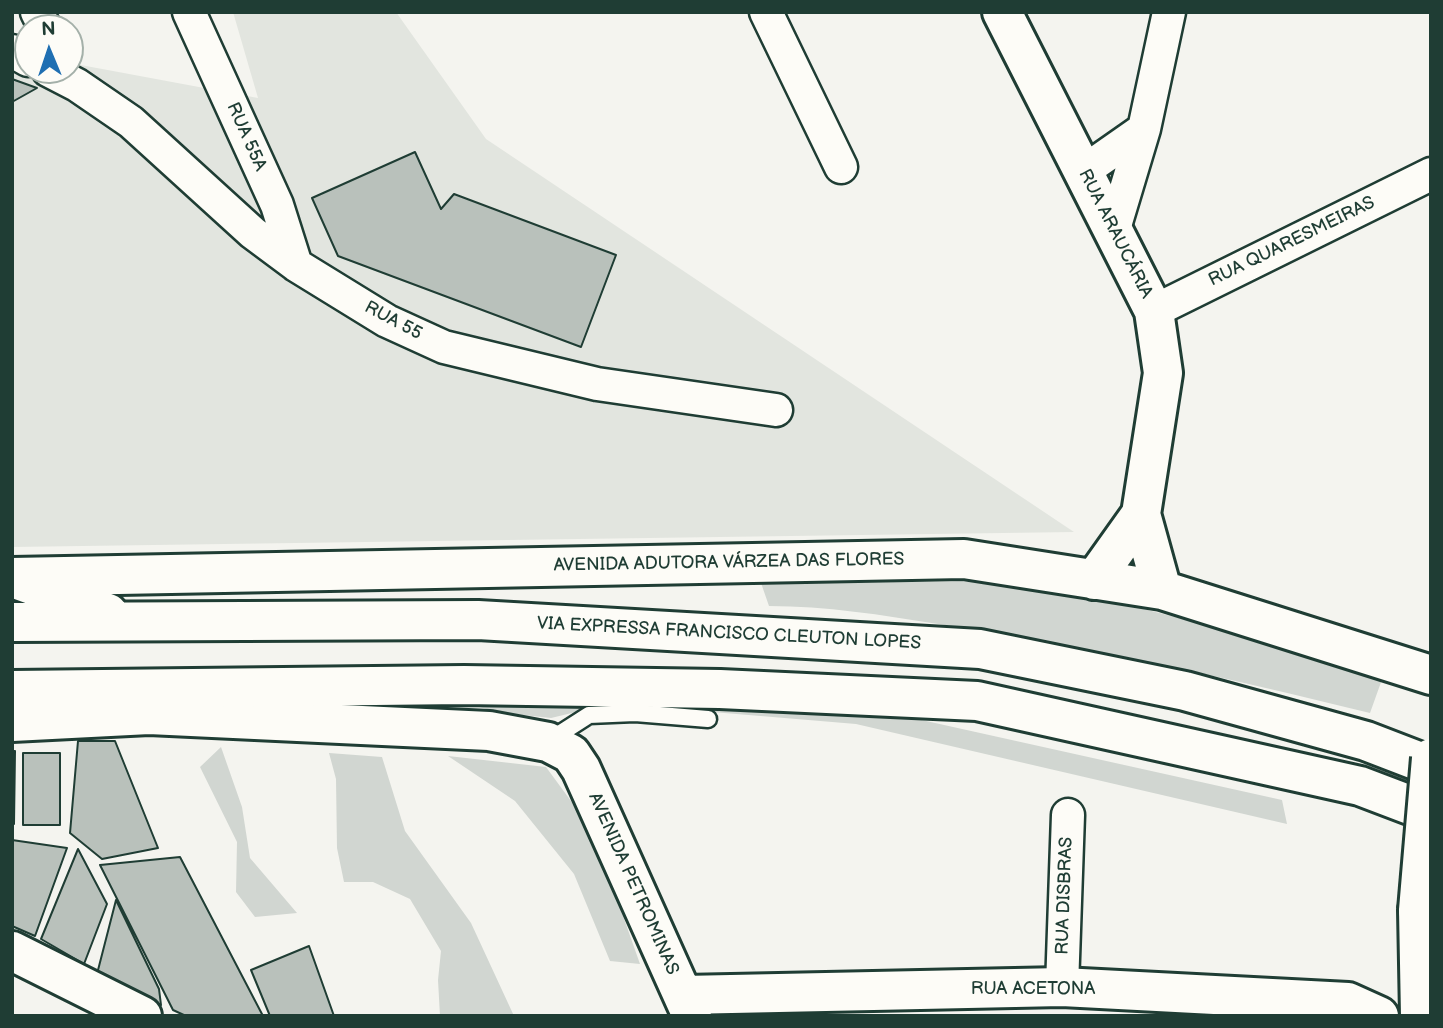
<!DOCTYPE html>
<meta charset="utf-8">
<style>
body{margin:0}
#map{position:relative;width:1443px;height:1028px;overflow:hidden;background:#f4f4ef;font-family:"Balsamiq Sans",sans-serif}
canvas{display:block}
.frame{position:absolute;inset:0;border:14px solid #1f3d34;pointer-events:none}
.north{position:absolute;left:14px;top:14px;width:70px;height:70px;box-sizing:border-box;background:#fdfcf7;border:2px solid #a4b0a9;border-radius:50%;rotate:358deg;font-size:19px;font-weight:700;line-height:28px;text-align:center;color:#1f3d34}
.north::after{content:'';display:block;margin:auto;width:24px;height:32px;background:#1f6fb2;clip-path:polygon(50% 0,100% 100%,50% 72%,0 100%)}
</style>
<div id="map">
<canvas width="1443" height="1028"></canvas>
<div class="frame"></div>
<div class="north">N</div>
</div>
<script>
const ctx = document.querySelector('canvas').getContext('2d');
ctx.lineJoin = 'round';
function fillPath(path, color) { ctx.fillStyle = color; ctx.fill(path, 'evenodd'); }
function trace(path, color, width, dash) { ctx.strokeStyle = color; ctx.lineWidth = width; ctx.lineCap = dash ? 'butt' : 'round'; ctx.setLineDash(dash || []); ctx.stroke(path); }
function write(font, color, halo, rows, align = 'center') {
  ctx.font = font + ' "Balsamiq Sans",sans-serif'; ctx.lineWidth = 5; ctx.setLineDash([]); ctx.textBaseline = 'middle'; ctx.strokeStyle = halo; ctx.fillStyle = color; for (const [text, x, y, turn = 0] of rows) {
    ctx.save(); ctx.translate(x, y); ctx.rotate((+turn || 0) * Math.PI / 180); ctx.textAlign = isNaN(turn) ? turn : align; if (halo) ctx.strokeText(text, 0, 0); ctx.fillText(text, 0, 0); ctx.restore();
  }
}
const built = new Path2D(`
 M233,12H396L486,139L1074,532L12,547V52L70,70V63L258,98Z`);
const green = new Path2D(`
 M1035,581L1385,671L1370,713C1227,678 1084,645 938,624C882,615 826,606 769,606L761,583Z
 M433,696L854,705L1282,800L1287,824L856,724L653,707L601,706L551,718L504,713Z
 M221,747L242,807L250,858L297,913L255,917L236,892L237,842L200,767Z
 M329,753L382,757L405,831L471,923L514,1016H440L438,980L441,951L410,899L373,882H344L337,848L336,779Z
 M448,756L546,767L593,831L640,964L610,961L574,874L515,801Z`);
const building = new Path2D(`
 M12,79L37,88L12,102Z
 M415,152L441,209L454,194L616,255L581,347L338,256L312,198Z
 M78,741H115L158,848L102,859L70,833Z
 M12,751H15L14,824L12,823Z
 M23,753H60V825H23Z
 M12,840L67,848L35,936L12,926Z
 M78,849L107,904L84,964L41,939Z
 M180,857L263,1016H186L173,1010L100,865Z
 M116,900L159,989L161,1005L97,974Z
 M309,946L334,1016H270L251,970Z`);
const lane = new Path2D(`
 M550,740L589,715L635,713L708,719`);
const street = new Path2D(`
 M37,12L45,28
 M189,12L277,205L296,265
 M766,12L841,167
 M12,51L28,60
 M48,70L77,85L131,122L253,233L296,265L387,321L444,347L597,384L776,410
 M1084,171L1144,129
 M1114,229L1144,129L1169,12
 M1154,311L1431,174
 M1062,987L1068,815`);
const secondary = new Path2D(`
 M1002,12L1154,311L1163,373L1141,514L1162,590
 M12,577L964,559L1162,590L1431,675
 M1094,580L1141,514
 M12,722L149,715L489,731L548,742L571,754L581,769L692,1016
 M1418,910L1420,1016
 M12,951L142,1016
 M684,995L1062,987L1348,1002L1379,1016`);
const highway = new Path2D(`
 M12,578L108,613
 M12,622L478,620L980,649L1185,691L1366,741L1431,766
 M12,690L464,685L720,689L977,701L1360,786L1431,813`);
const secondaryBridge = new Path2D(`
 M1418,910L1431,758`);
const streetNames = [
 ["RUA 55A",246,137,66],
 ["RUA ARAUCÁRIA",1115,234,63],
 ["RUA QUARESMEIRAS",1292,242,-26],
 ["RUA 55",393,321,28],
 ["AVENIDA ADUTORA VÁRZEA DAS FLORES",729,563,-1],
 ["VIA EXPRESSA FRANCISCO CLEUTON LOPES",729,634,3],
 ["AVENIDA PETROMINAS",633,884,66],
 ["RUA DISBRAS",1065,896,-88],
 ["RUA ACETONA",1033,989]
];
fillPath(built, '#e2e5df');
fillPath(green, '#d1d6d1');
fillPath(building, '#b9c1bb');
trace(building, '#1f3d34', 2);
trace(lane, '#1f3d34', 21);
trace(street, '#1f3d34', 37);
trace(secondary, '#1f3d34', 44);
trace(highway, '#1f3d34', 44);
trace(lane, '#fdfcf7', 16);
trace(street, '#fdfcf7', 32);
trace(secondary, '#fdfcf7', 38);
trace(highway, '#fdfcf7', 38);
trace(secondaryBridge, '#1f3d34', 44, []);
trace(secondaryBridge, '#fdfcf7', 38);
write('18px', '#1f3d34', '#fdfcf7', streetNames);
</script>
